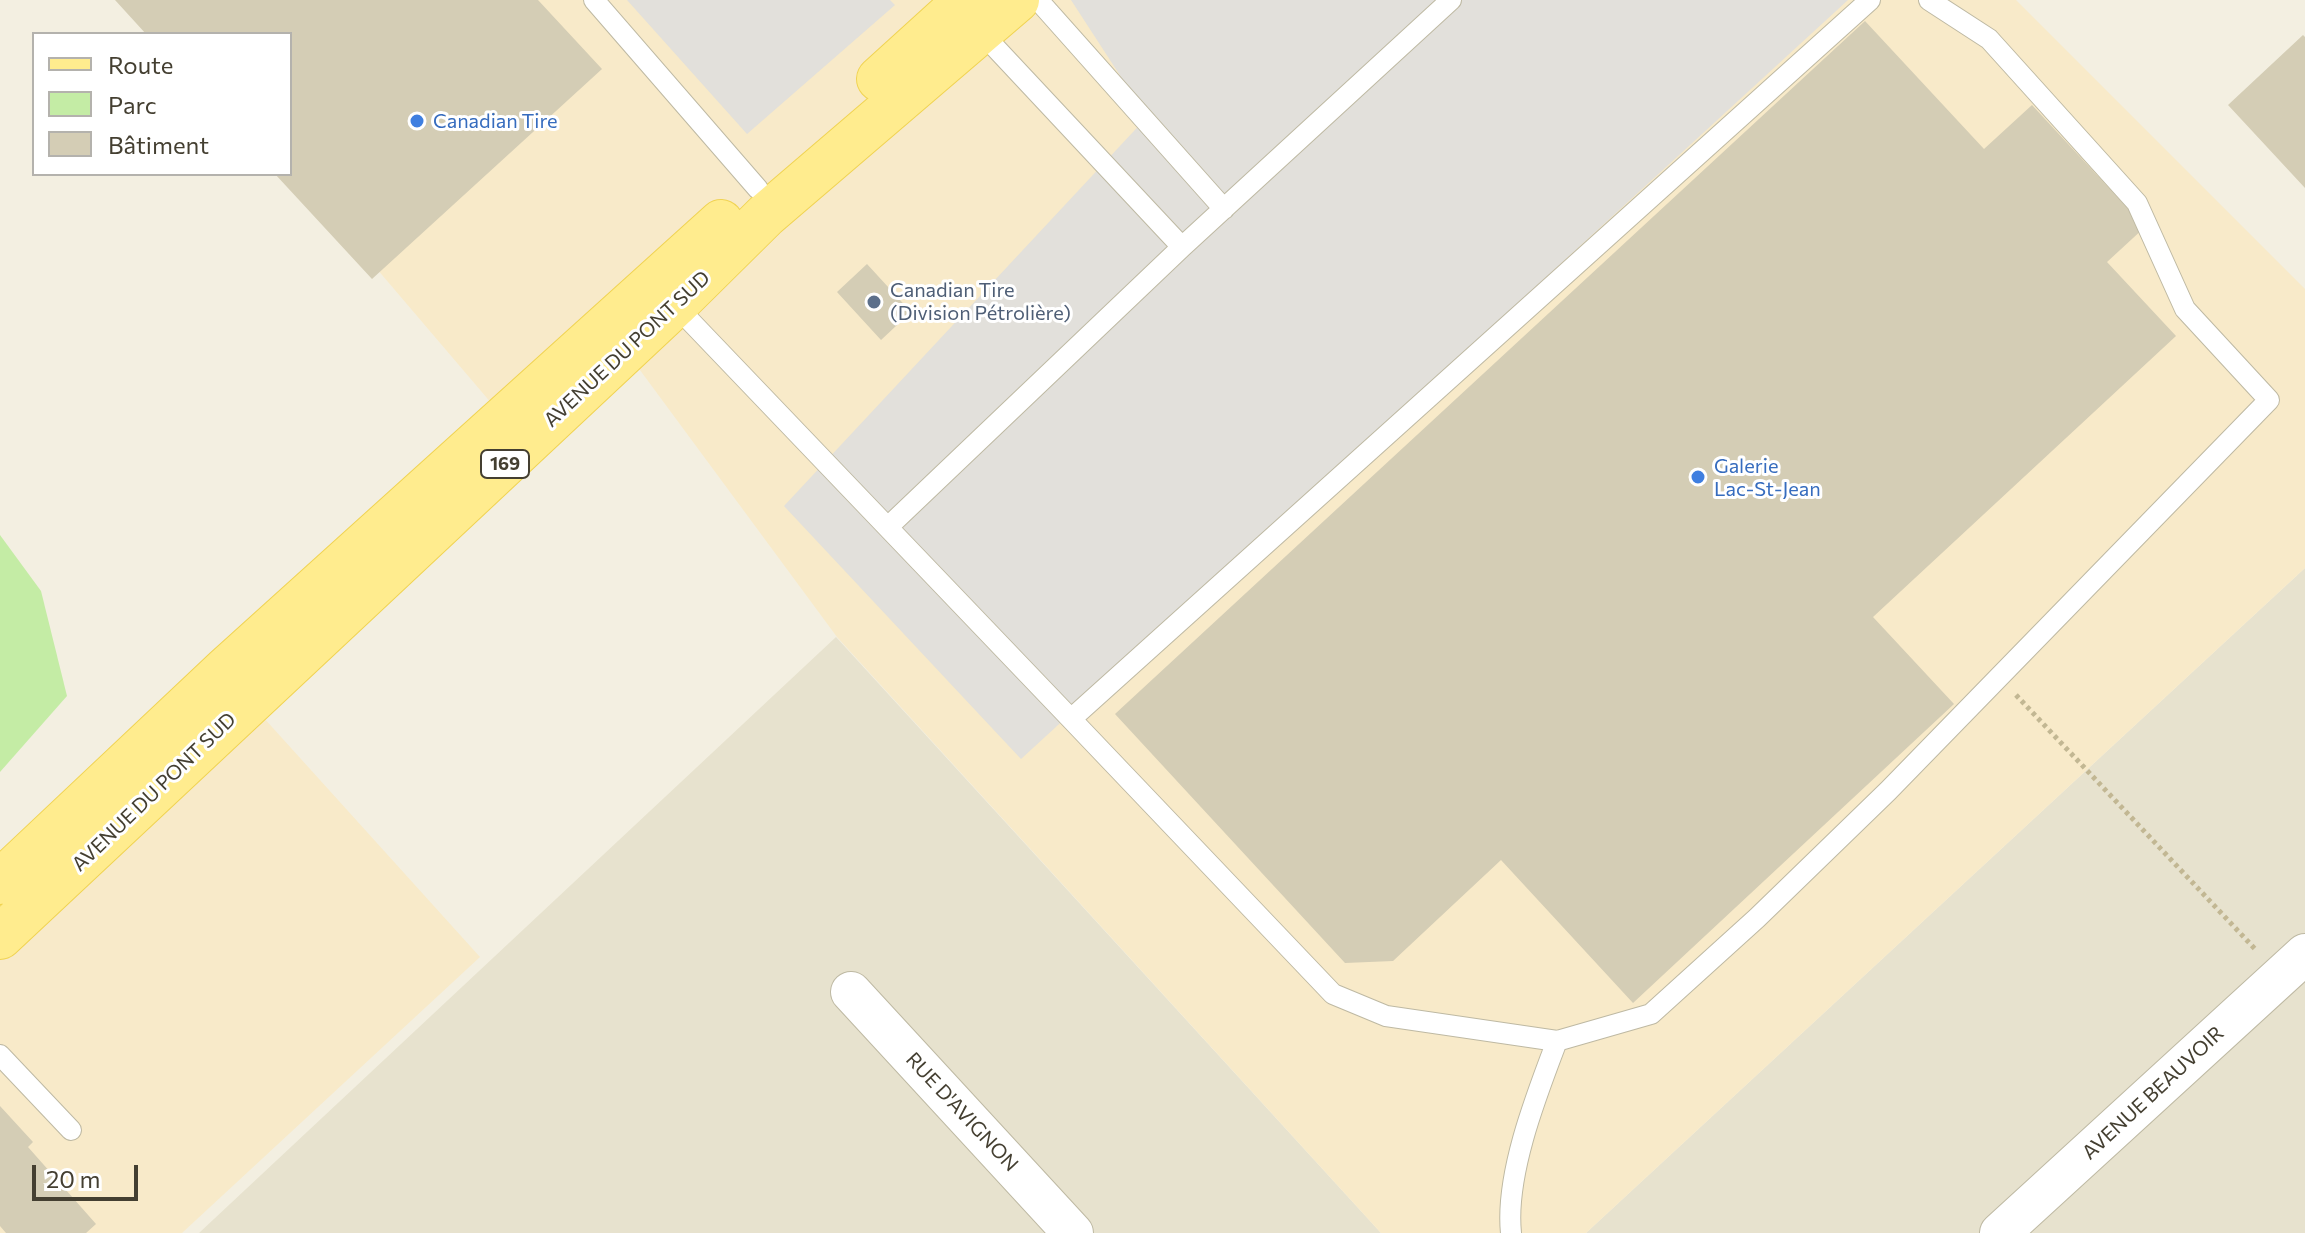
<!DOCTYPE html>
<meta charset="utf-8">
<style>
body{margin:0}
#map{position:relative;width:2305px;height:1233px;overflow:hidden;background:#f3efe1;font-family:Commissioner,sans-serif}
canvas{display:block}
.legend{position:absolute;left:32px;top:32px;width:260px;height:144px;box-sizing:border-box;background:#fff;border:2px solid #b4b2ad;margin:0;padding:10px 14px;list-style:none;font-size:24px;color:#443f31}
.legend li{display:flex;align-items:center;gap:16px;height:40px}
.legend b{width:40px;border:2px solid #b4b2ad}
.scale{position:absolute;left:32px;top:1165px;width:106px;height:36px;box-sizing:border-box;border:4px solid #443f31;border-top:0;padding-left:10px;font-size:24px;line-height:28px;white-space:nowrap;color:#443f31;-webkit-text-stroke:6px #fff;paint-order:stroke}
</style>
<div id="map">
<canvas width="2305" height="1233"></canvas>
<ul class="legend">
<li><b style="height:10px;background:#ffec8e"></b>Route</li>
<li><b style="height:22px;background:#c4eca5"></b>Parc</li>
<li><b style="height:22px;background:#d4cdb5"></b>Bâtiment</li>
</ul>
<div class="scale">20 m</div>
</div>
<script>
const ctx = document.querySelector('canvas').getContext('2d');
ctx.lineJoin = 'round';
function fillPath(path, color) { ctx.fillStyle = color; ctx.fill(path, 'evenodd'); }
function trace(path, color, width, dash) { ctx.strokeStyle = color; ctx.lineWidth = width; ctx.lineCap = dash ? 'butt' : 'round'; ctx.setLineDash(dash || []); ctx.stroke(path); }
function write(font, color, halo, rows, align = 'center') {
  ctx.font = font + ' Commissioner,sans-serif'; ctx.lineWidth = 6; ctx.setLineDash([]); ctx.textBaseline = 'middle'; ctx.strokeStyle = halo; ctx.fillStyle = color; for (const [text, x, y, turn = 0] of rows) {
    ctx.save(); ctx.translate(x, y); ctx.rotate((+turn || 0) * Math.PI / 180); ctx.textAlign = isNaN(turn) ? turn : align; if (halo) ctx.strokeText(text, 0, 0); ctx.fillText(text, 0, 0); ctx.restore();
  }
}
const residential = new Path2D(`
 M2305,568V1233H1586Z
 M836,637L1381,1233H199Z`);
const commercial = new Path2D(`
 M147,0H2016L2305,289V568L1586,1233H1381L837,637L634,362L533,452L290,167V34Z
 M263,717L480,957L182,1233H0V955Z`);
const green = new Path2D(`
 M0,535L41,591L67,696L0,772Z`);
const parking = new Path2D(`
 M627,0H890L895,5L747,134Z
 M1071,0H1848L1021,759L784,506L1147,117Z`);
const building = new Path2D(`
 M115,0H538L602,69L372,279L275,174H290V34H146Z
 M1865,21L1984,149L2032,105L2145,227L2107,262L2176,336L1873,617L1954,704L1633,1003L1501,860L1393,961L1345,963L1115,714Z
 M2303,35L2305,37V188L2228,105Z
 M867,264L911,312L881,340L837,292Z
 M0,1106L33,1142L28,1147L96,1224L86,1233H6L0,1226Z`);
const path = new Path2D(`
 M2016,695L2256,950`);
const lane = new Path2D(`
 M594,0L758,189
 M1038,0L1224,209
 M977,28L1182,247
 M672,302L1071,719L1870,0
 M889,526L1182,247L1451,0
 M1071,719L1333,994L1386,1016L1557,1041
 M0,1055L71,1130
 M1511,1233C1505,1175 1536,1096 1557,1041L1651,1014L1757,918L1888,791L2269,400L2185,309L2137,203L1989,39L1929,0`);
const street = new Path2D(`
 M851,992L1073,1233
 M2000,1233L2305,954`);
const primary = new Path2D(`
 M879,79L966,0
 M0,882L226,669L721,222
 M0,937L675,305L766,215L1017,0`);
const markers = [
 [417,121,8,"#3f7fe0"],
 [874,302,8,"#5c6f8a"],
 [1698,477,8,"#3f7fe0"]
];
const shields = [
 [505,464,48]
];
const shieldNames = [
 ["169",505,464]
];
const shopNames = [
 ["Canadian Tire",433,121],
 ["Galerie",1714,466],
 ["Lac-St-Jean",1714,489]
];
const serviceNames = [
 ["Canadian Tire",890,290],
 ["(Division Pétrolière)",890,313]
];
const streetNames = [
 ["AVENUE DU PONT SUD",627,349,-43],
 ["AVENUE DU PONT SUD",154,792,-44],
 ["AVENUE BEAUVOIR",2153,1093,-43],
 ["RUE D'AVIGNON",962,1112,47]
];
fillPath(residential, '#e7e2ce');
fillPath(commercial, '#f8eac9');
fillPath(green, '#c4eca5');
fillPath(parking, '#e2e0db');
fillPath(building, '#d4cdb5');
trace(lane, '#beb9a3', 22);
trace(street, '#beb9a3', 42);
trace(primary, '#f0d352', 46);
trace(path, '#c2b793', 5, [4, 4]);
trace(lane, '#fff', 20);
trace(street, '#fff', 40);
trace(primary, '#ffec8e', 44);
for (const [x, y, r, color] of markers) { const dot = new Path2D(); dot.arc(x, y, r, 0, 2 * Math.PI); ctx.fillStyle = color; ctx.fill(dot); trace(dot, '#fff', 3); }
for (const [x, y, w] of shields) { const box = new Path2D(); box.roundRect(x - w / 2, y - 14, w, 28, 6); ctx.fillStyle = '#fff'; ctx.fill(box); trace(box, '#443f31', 2); }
write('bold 18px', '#443f31', null, shieldNames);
write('20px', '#366cbe', '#fff', shopNames, 'left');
write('20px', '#4e5e75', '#fff', serviceNames, 'left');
write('20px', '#443f31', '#fff', streetNames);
</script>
